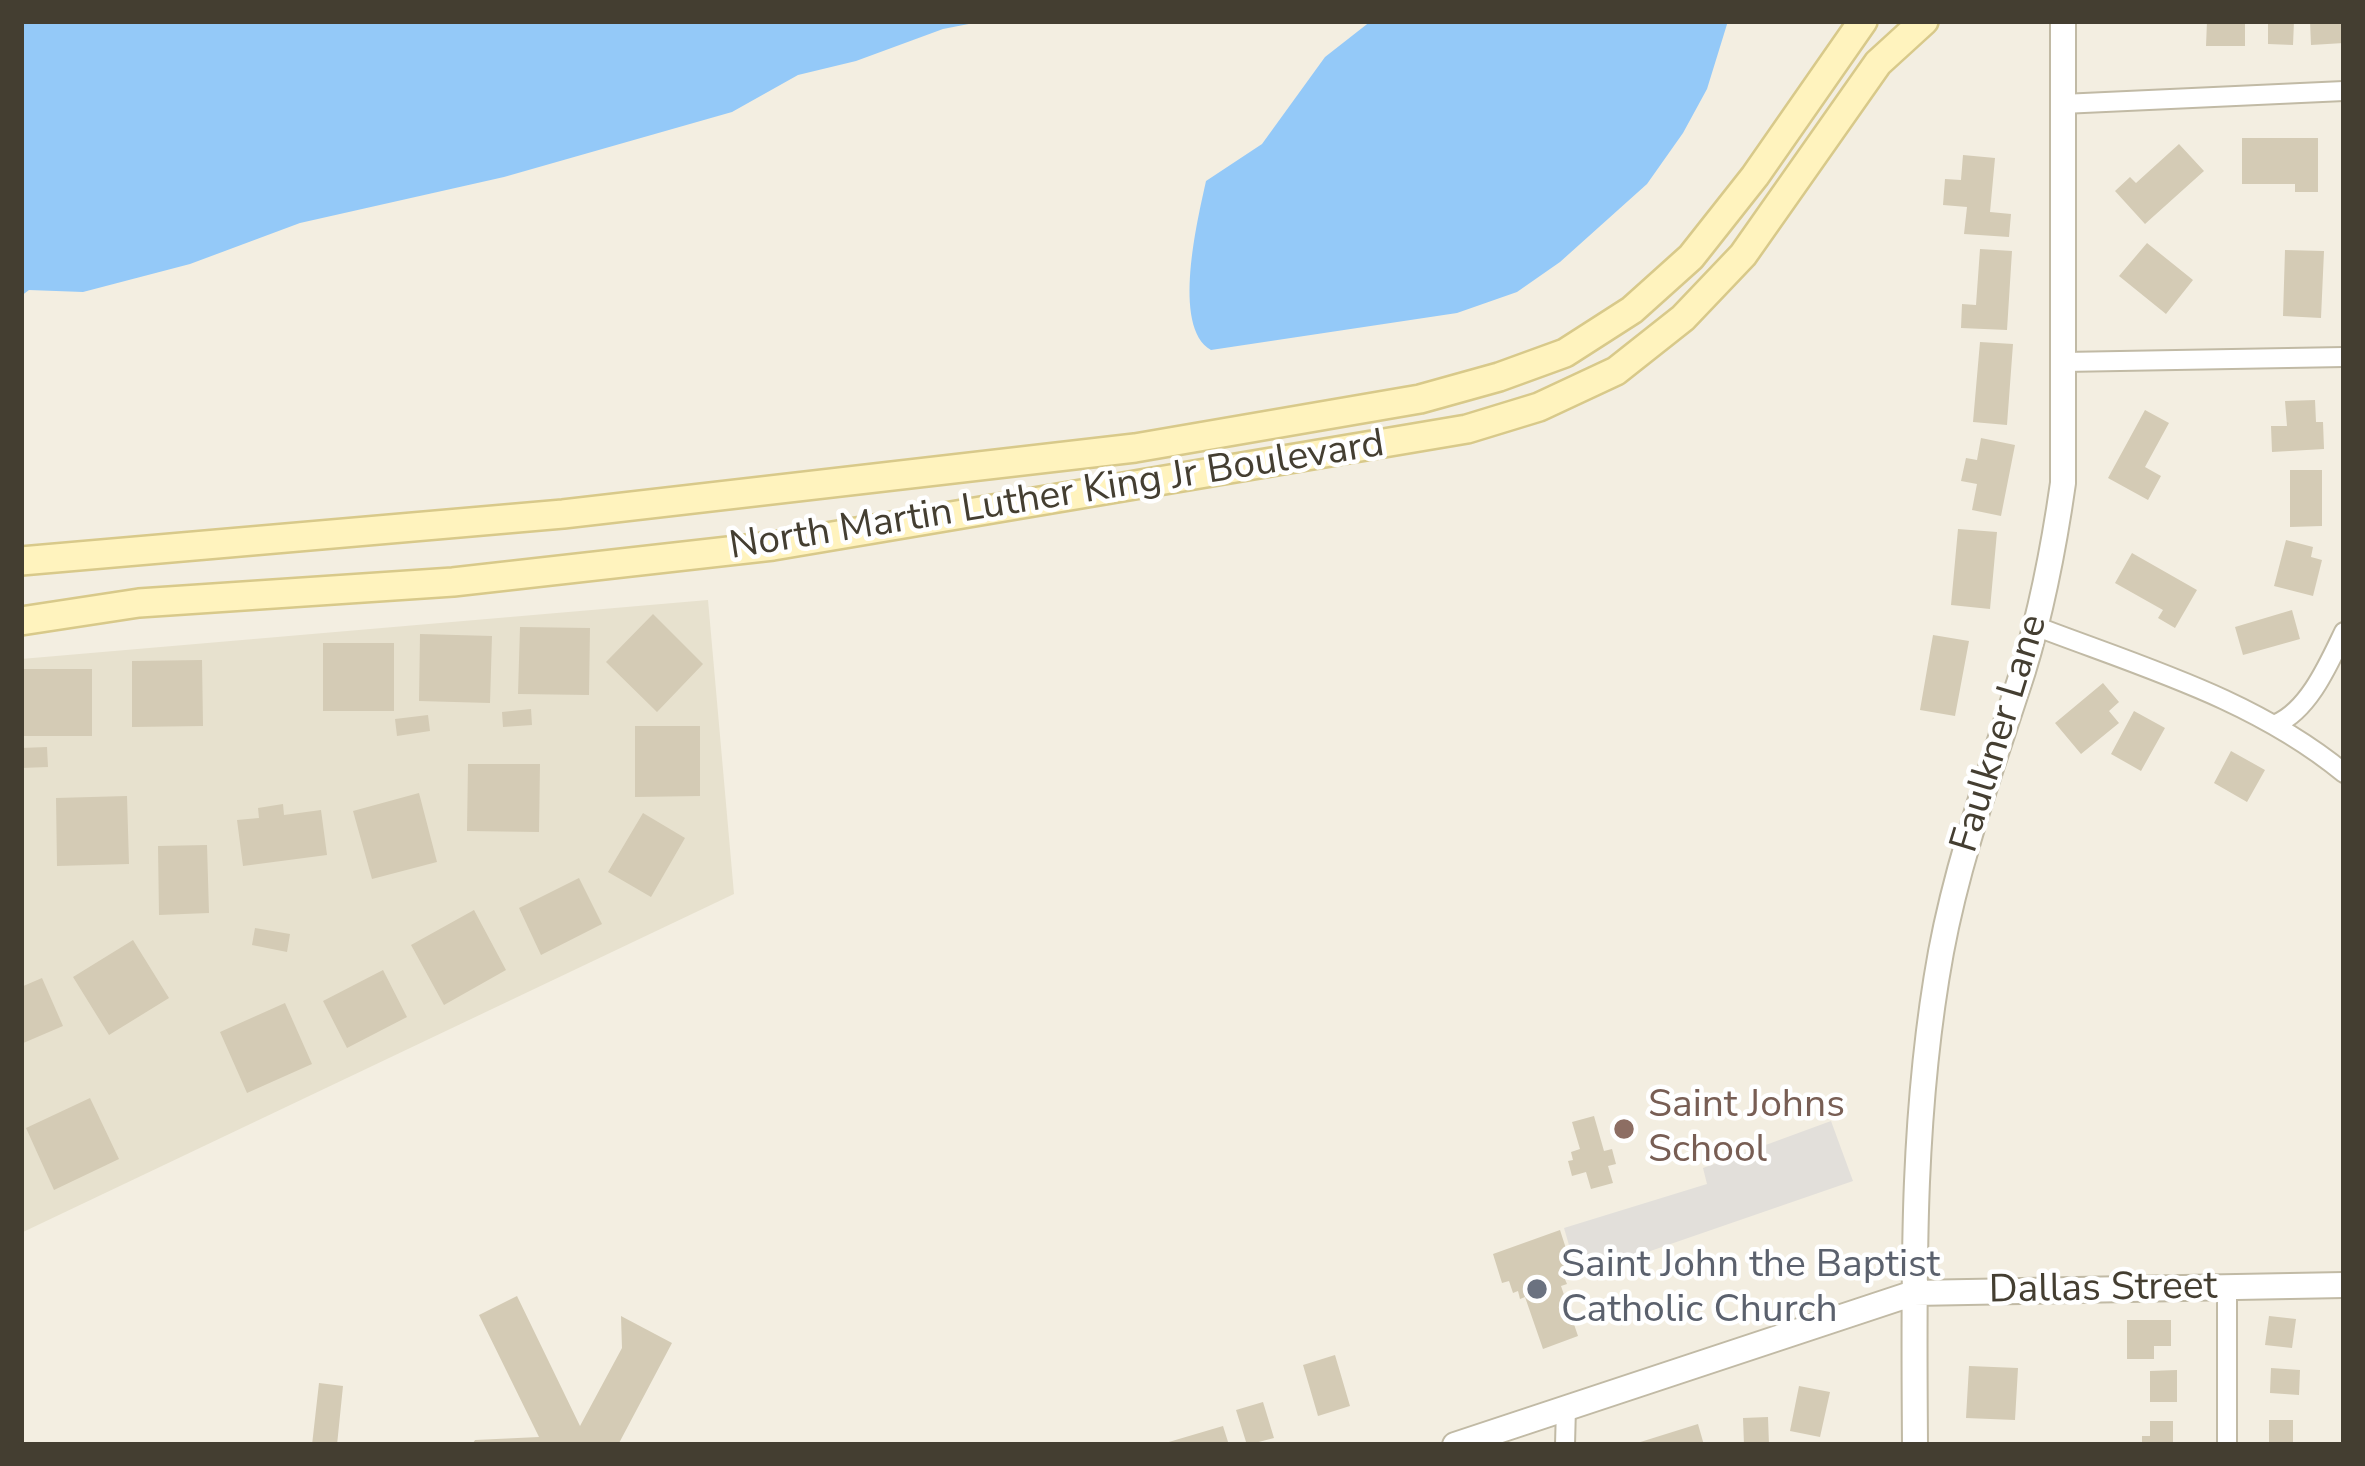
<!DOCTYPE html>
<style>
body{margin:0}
#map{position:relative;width:2365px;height:1466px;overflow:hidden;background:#f3eee1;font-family:"Nunito Sans",sans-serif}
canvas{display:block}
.frame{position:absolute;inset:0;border:24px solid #443e31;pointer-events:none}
</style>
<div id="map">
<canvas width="2365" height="1466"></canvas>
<div class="frame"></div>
</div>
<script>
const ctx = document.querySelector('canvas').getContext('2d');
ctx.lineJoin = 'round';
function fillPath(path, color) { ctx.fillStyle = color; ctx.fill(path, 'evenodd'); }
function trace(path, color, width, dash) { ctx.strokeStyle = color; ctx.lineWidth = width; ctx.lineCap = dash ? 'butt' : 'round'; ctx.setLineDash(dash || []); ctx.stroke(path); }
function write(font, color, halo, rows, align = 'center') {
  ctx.font = font + ' "Nunito Sans",sans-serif'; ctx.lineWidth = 9; ctx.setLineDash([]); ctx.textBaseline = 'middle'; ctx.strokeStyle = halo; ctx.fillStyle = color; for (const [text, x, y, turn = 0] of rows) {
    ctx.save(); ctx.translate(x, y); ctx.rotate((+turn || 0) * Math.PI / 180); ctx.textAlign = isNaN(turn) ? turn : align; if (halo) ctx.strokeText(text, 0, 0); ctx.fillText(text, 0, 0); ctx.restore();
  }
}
const residential = new Path2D(`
 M708,600L734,894L21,1233V659Z`);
const parking = new Path2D(`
 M1831,1121L1853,1181L1578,1276L1564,1228L1707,1184L1703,1168Z`);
const water = new Path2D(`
 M21,21H984L943,29L856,61L798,75L732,112L504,177L300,223L190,264L83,292L29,290L21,296Z
 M1371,21H1728L1707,89L1683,133L1647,184L1560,262L1517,292L1457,313L1211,350C1171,327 1198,218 1206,181L1262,144L1325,57Z`);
const building = new Path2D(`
 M2207,21H2245V46H2206Z
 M2268,21H2294L2293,45L2268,44Z
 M2310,21H2344V43L2311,45Z
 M2242,138H2318V192H2295V184H2242Z
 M2179,144L2204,171L2145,224L2115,191L2130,177L2136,183Z
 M1963,155L1995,158L1990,212L2011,214L2009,237L1964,234L1967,207L1943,205L1945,179L1961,180Z
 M2147,243L2193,280L2166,314L2119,276Z
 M1980,249L2012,251L2007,330L1961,328L1962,304L1976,305Z
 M2285,250L2324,251L2321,318L2283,316Z
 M1980,342L2013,344L2007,425L1973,422Z
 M2315,400L2316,422H2323L2324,449L2272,452L2271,426H2287L2285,401Z
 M2145,410L2169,423L2145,467L2161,476L2148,500L2108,478Z
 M1981,438L2015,445L2001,516L1972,510L1977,484L1961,481L1966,458L1977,460Z
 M2290,470H2322V526L2290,527Z
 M1958,529L1997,532L1990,609L1951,605Z
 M2286,540L2313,547L2311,557L2322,560L2313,596L2274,586Z
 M2132,553L2197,590L2175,628L2158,618L2163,610L2115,583Z
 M2292,610L2300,639L2243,655L2235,627Z
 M653,614L703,664L657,712L606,662Z
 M520,627L590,628L589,695L518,694Z
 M420,634L492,636L490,703L419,701Z
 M1933,635L1969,641L1955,716L1920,710Z
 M323,643H394V711H323Z
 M202,660L203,726L132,727V661Z
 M21,669H92V736H21Z
 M2103,683L2119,702L2109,711L2119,723L2081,754L2055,723Z
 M531,709L532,725L503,727L502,712Z
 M2134,711L2165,728L2141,771L2111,754Z
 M428,715L430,731L397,736L395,719Z
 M635,726H700V796L635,797Z
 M47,747L48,767L21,768V748Z
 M2231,751L2265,770L2247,802L2214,783Z
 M468,764H540L539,832L467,831Z
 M419,793L437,862L372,879L353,811Z
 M127,796L129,864L57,866L56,798Z
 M283,804L284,815L321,810L327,855L243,866L237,820L259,818L258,808Z
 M643,813L685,838L651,897L608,872Z
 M207,845L209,913L159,915L158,846Z
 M579,878L602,924L541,955L519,908Z
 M474,910L506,970L444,1005L411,945Z
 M255,928L290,934L287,952L252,945Z
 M133,940L169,998L109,1035L73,977Z
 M383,970L407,1017L347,1048L323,1001Z
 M42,978L63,1026L21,1044V987Z
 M285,1003L312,1064L247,1093L220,1032Z
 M90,1098L119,1159L54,1190L26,1128Z
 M1594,1116L1604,1151L1612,1149L1616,1164L1608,1166L1613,1183L1591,1189L1586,1172L1572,1176L1568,1161L1573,1160L1571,1152L1580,1149L1572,1122Z
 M1560,1230L1570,1261L1565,1263L1569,1275L1564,1277L1567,1284L1561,1286L1578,1336L1543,1349L1525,1297L1520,1299L1518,1291L1513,1293L1509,1281L1502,1283L1493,1254Z
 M517,1296L580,1426L622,1348L621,1316L672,1343L618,1445H472L475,1440L539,1437L479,1315Z
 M2269,1316L2296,1319L2292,1348L2265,1345Z
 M2127,1320H2171V1346H2154V1359H2127Z
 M1335,1355L1350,1406L1318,1416L1303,1365Z
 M1969,1366L2018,1368L2015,1420L1966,1418Z
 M2271,1368L2300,1370L2299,1395L2270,1393Z
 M2177,1370V1402H2150V1371Z
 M319,1383L343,1386L337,1445H312Z
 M1799,1386L1830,1392L1820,1437L1790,1431Z
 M1263,1402L1274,1438L1247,1445L1236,1410Z
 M1768,1417L1769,1445H1744L1743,1418Z
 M2269,1420H2293V1445H2269Z
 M2150,1421H2173V1445H2142V1436H2150Z
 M1698,1424L1704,1445H1634V1444Z
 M1223,1426L1229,1445H1163L1162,1444Z`);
const minor = new Path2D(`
 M2062,104L2344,91
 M2064,362L2344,357
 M2035,626C2142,667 2254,699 2344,773
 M2276,724C2309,710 2329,663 2344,632
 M1565,1445L1566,1407
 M2227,1445V1289`);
const tertiary = new Path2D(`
 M1455,1445L1914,1293L2344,1285
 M1915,1445C1914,1279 1911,1116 1941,952C1959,855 1993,764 2023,671C2042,609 2054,546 2063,483V21`);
const secondary = new Path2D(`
 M21,561L563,514L1135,448L1420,399L1499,377L1565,353L1632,310L1691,257L1755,176L1863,21
 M21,621L139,603L453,582L773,546L1467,429L1539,407L1616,371L1683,318L1743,255L1878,63L1924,21`);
const markers = [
 [1624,1129,12,"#8d6e63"],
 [1537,1289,12,"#6b7280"]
];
const streetNames = [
 ["North Martin Luther King Jr Boulevard",1057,497,-9],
 ["Faulkner Lane",2001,734,-73],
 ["Dallas Street",2103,1290,-1]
];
const educationNames = [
 ["Saint Johns",1648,1107],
 ["School",1648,1152]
];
const worshipNames = [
 ["Saint John the Baptist",1561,1267],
 ["Catholic Church",1561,1312]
];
fillPath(residential, '#e7e1ce');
fillPath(parking, '#e2dfda');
fillPath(water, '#94c9f8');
fillPath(building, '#d4cbb5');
trace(minor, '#c1baa5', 22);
trace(tertiary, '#c1baa5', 28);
trace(secondary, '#d8c98a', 32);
trace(minor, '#fff', 18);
trace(tertiary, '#fff', 24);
trace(secondary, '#fff3be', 27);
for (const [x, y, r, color] of markers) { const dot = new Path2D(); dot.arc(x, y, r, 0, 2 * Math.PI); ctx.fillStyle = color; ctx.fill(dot); trace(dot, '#fff', 4.5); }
write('39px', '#443e31', '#fff', streetNames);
write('39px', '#785e54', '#fff', educationNames, 'left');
write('39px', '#5b616d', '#fff', worshipNames, 'left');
</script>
